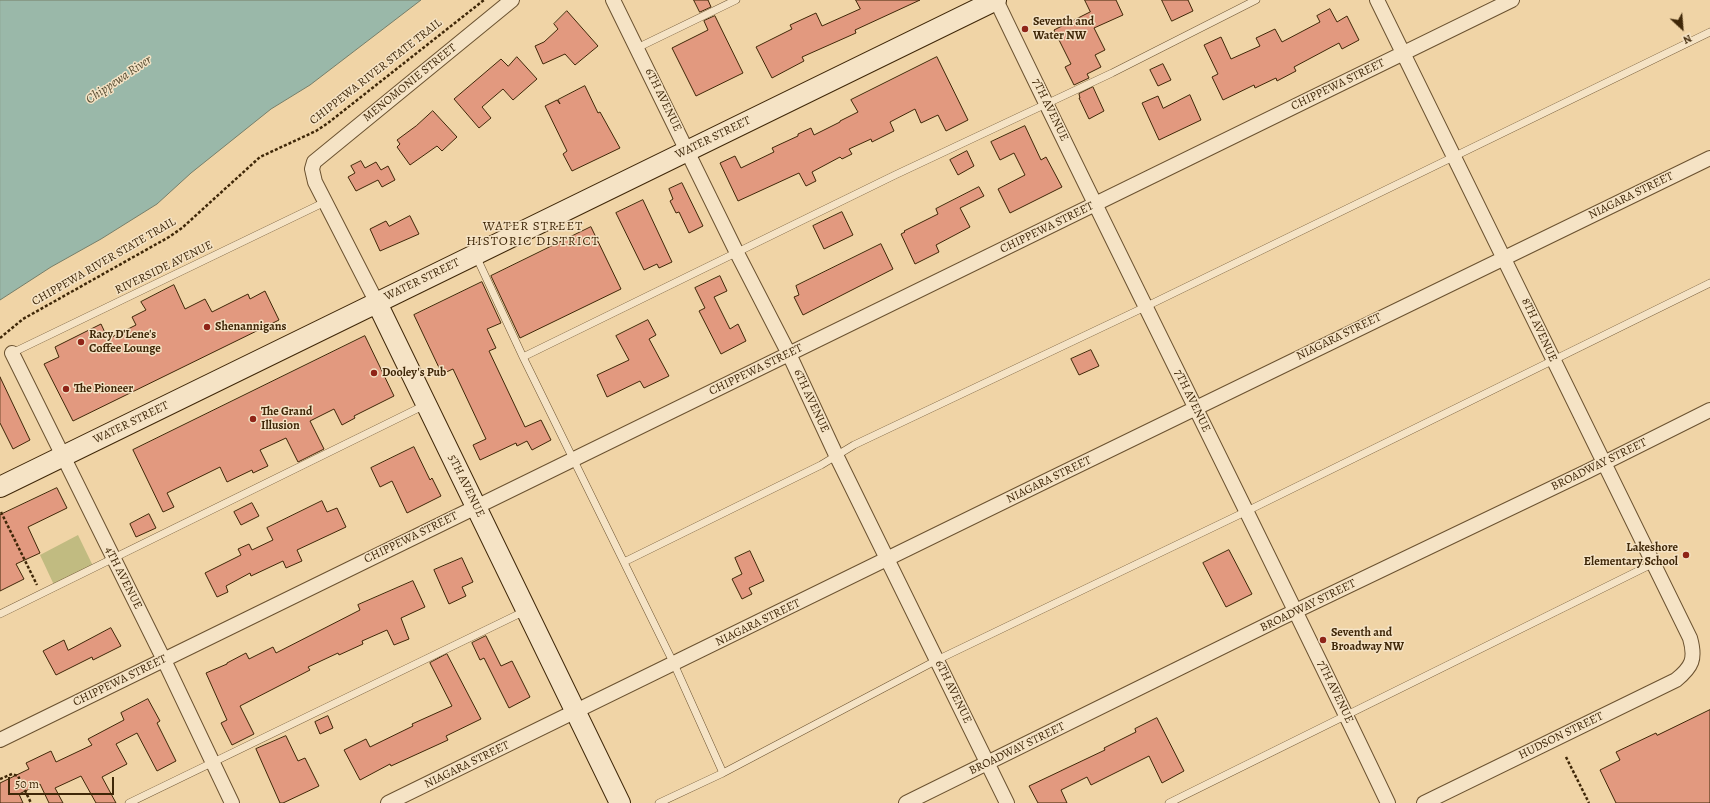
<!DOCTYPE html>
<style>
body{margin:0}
#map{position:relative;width:1710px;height:803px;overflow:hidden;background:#f0d4a6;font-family:Alegreya,serif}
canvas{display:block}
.north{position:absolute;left:1662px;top:8px;width:40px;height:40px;-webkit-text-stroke:3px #f5e3c5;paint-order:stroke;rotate:154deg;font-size:11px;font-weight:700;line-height:16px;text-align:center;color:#3f2708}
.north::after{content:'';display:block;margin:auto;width:14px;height:18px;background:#3f2708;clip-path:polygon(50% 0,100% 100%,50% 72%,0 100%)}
.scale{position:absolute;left:8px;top:777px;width:106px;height:18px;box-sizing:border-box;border:2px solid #3f2708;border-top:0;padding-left:5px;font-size:12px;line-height:14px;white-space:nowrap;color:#3f2708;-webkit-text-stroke:3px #f5e3c5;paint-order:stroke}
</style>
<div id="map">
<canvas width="1710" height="803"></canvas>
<div class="north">N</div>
<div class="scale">50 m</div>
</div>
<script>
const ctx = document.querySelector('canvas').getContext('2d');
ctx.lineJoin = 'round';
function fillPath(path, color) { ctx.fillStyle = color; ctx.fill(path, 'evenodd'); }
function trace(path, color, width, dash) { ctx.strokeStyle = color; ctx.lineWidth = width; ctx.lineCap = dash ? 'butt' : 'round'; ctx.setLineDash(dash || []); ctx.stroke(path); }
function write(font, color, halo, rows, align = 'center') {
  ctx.font = font + ' Alegreya,serif'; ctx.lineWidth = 3; ctx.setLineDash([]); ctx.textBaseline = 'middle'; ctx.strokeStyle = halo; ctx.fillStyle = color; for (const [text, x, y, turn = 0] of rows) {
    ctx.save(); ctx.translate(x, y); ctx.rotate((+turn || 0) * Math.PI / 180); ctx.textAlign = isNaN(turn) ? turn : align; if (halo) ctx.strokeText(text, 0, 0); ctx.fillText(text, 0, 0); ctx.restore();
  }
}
const green = new Path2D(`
 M78,535L93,566L54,585L40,555Z`);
const water = new Path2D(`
 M0,0H421L310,85L271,109L191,173L157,204L101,239L51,267L0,300Z`);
const building = new Path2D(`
 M694,0H708L711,7L700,12Z
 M856,0H920L855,30L856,33L802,57L804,61L772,78L756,47L792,29L790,25L816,13L822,26L860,9Z
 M1085,0H1116L1123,15L1094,28L1105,50L1095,55L1101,67L1087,74L1089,78L1074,85L1065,67L1071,64L1054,30L1090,12Z
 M1162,0H1188L1193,11L1172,21Z
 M1330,9L1337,22L1347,16L1359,40L1342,49L1339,43L1294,67L1296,71L1277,81L1276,78L1255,88L1254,85L1223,100L1212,77L1218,74L1204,45L1221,37L1231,59L1260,46L1256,38L1275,29L1282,42L1320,22L1317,16Z
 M567,11L598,46L575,65L565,54L543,64L535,46L544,42L558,29L554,24Z
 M715,16L743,73L696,96L672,48L708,30L704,21Z
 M517,57L537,79L513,100L503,89L482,107L491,118L479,128L454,99L501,59L508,66Z
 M937,57L968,120L946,131L938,115L921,123L915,109L890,122L894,131L872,142L871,139L849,149L852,154L842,159L840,157L812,172L816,181L806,186L799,173L738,201L720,163L735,156L741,168L774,152L772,148L798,136V134L811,128L814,135L840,122V121L858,112L851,100Z
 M1163,64L1171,80L1158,86L1150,70Z
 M585,86L598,113L600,112L620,148L572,171L563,154L567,151L545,106L557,100L560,104L558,100Z
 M1093,87L1104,111L1089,119L1079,98H1080L1079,94Z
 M1190,95L1201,120L1159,140L1142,103L1158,96L1163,108Z
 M433,111L457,137L442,151L437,146L410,165L397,147L400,144L397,140L416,126Z
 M1025,126L1041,160L1046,157L1062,187L1010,213L998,189L1025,175L1014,153L1000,160L991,142Z
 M967,151L974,166L958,175L950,160Z
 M361,161L365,168L376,162L381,170L388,166L395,180L382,187L378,180L356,191L348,177L355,173L351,166Z
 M682,183L703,226L689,233L679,212L676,213L670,201L673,199L669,189Z
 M979,187L984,196L960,208L970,227L936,245L939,252L915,264L901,234L905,232L904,231L938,214L936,209Z
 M643,200L672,262L659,268L657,264L644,270L616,213Z
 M842,212L853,235L824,249L813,226Z
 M410,216L419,234L380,251L370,229L386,221L389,226Z
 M591,227L621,289L520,338L491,276Z
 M881,244L893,269L803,315L794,297L799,295L796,286Z
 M720,276L727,291L714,297L730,329L738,324L746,341L721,354L699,311L705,308L695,288Z
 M482,282L501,323L487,329L496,348L489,351L525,427L541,420L551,440L532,450L527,441L517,446L516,443L480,460L473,445L486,439L453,369L442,374L414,315Z
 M174,285L185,309L205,299L212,312L248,294L250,299L265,291L279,320L73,421L44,364L59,357L55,347L101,324L108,339L136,325L132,317L146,310L141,302Z
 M648,320L656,335L649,339L669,376L644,388L640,381L607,397L597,375L629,360L616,336Z
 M365,336L394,396L354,416L355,418L342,425L334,409L310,421L324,449L298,462L286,438L260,450L268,466L253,473L252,470L227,482L220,467L167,493L174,507L163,512L133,450Z
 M1091,350L1099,366L1079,375L1071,359Z
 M0,377L30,440L13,449L0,423Z
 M414,447L430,480L432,478L441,496L407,513L392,481L380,487L371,468Z
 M57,488L67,508L28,527L40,553L16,564L24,579L0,591V515Z
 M322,501L327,512L337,508L346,527L297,550L302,561L286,568L283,561L251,576L250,573L226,586L228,592L217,597L205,573L241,555L238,549L249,544L252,550L273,540L267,528Z
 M252,503L259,516L241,525L234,512Z
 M149,514L156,528L136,537L130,524Z
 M1229,550L1252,594L1226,607L1203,563Z
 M750,551L764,581L749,588L752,594L742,599L732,579L742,574L735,558Z
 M462,558L473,582L462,587L466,596L449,604L434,570Z
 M413,581L425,607L401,618L409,639L394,645L387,630L362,641L363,644L339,655L338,653L308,667L310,670L240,706L254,734L232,745L221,723L227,720L206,673L227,664V663L246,653L249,659L273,647L276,653L360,610L358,605Z
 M111,628L121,646L93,660L92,657L56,675L43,651L64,640L68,650Z
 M486,636L501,666L512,661L530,697L509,708L484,658L480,660L472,643Z
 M447,654L481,719L446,736L448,740L391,766L390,764L360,780L344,750L366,739L370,747L413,726L412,724L452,706L430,663Z
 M148,699L160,721L157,723L176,761L157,771L137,733L116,744L127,764L102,777L116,803H96L81,776L55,788L63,803H49L40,784L19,794L23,803H0V783L29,769L26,763L51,751L56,762L92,745L88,739L124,720L121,713Z
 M1710,710V803H1616L1600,770L1620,760L1616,752L1656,733L1657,735Z
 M328,716L333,728L320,734L315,722Z
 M1157,718L1184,771L1162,783L1149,756L1091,785L1087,777L1061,790L1067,803H1038L1029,786L1105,750L1104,748L1136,732L1135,729Z
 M286,736L298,761L305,758L319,786L283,803H280L256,749Z`);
const path = new Path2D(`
 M0,338L23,319L169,237L182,228L260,157L316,131L328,123L484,0
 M1,512L37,585
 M1566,757L1589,803
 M0,779L12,774L18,776L31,803`);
const service = new Path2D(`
 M637,48L736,0
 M476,256L523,357L674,664L723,773L937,660L1247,511L1710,283
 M12,353L325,202
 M523,357L895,175L1112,73L1256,0
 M624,562L821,465L854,445L1145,307L1710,32
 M0,614L425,405
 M129,803L525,611
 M659,803L723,773
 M1169,803L1652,564`);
const minor = new Path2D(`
 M613,0L737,253L789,354L836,455L1007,803
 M996,0C1125,269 1260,534 1388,803
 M1377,0L1690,638C1696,659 1692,667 1676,680L1424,803
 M377,303L315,182L312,169L314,162L512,0
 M12,353L164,660L232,803
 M0,740L1512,0
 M388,803C829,588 1268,371 1710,158
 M906,803L1279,619L1588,471L1710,410`);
const secondary = new Path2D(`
 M377,303L620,803
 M0,487L996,0`);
const markers = [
 [1025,29,4,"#8f2418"],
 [207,327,4,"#8f2418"],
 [81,342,4,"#8f2418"],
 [374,373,4,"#8f2418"],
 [66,389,4,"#8f2418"],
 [253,419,4,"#8f2418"],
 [1686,555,4,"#8f2418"],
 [1323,640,4,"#8f2418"]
];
const poiNames = [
 ["Seventh and",1033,22],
 ["Water NW",1033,36],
 ["Shenannigans",215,327],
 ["Racy D'Lene's",89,335],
 ["Coffee Lounge",89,349],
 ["Dooley's Pub",382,373],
 ["The Pioneer",74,389],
 ["The Grand",261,412],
 ["Illusion",261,426],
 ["Lakeshore",1678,548,"right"],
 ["Elementary School",1678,562,"right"],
 ["Seventh and",1331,633],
 ["Broadway NW",1331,647]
];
const streetNames = [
 ["CHIPPEWA RIVER STATE TRAIL",376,72,-38],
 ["MENOMONIE STREET",410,83,-39],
 ["CHIPPEWA STREET",1338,85,-26],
 ["6TH AVENUE",663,100,64],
 ["7TH AVENUE",1050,110,64],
 ["WATER STREET",713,138,-26],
 ["NIAGARA STREET",1631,196,-26],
 ["CHIPPEWA STREET",1047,228,-26],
 ["CHIPPEWA RIVER STATE TRAIL",104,262,-30],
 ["RIVERSIDE AVENUE",164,268,-26],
 ["WATER STREET",422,280,-26],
 ["8TH AVENUE",1539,330,65],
 ["NIAGARA STREET",1339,337,-26],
 ["CHIPPEWA STREET",756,370,-26],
 ["6TH AVENUE",811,401,65],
 ["7TH AVENUE",1192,401,64],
 ["WATER STREET",131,423,-26],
 ["BROADWAY STREET",1599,465,-26],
 ["NIAGARA STREET",1049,480,-26],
 ["5TH AVENUE",466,486,64],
 ["CHIPPEWA STREET",411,538,-26],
 ["4TH AVENUE",123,578,63],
 ["BROADWAY STREET",1308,606,-26],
 ["NIAGARA STREET",758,623,-26],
 ["CHIPPEWA STREET",120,681,-26],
 ["6TH AVENUE",953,692,64],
 ["7TH AVENUE",1335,692,64],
 ["HUDSON STREET",1561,736,-26],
 ["BROADWAY STREET",1017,749,-26],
 ["NIAGARA STREET",467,765,-26]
];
const waterNames = [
 ["Chippewa River",119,80,-34]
];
const neighbourhoodNames = [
 ["WATER STREET",533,227],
 ["HISTORIC DISTRICT",533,242]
];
fillPath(green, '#c1bb81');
fillPath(water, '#9ab8a9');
trace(water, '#767e69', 1);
fillPath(building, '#e2997f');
trace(building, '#3f2708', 1);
trace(service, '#6b5230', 8);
trace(minor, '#6b5230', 16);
trace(secondary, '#3f2708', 22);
trace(path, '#3f2708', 2.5, [3, 2]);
trace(service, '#f5e3c5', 7);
trace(minor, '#f5e3c5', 14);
trace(secondary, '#f5e3c5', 20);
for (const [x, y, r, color] of markers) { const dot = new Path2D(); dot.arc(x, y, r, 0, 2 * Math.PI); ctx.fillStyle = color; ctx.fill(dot); trace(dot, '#f5e3c5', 1.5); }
write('bold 12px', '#3f2708', '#f5e3c5', poiNames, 'left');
write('12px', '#3f2708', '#f5e3c5', streetNames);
write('italic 13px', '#564b30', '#f5e3c5', waterNames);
ctx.letterSpacing = '1px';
write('13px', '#3f2708', '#f5e3c5', neighbourhoodNames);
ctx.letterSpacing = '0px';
</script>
